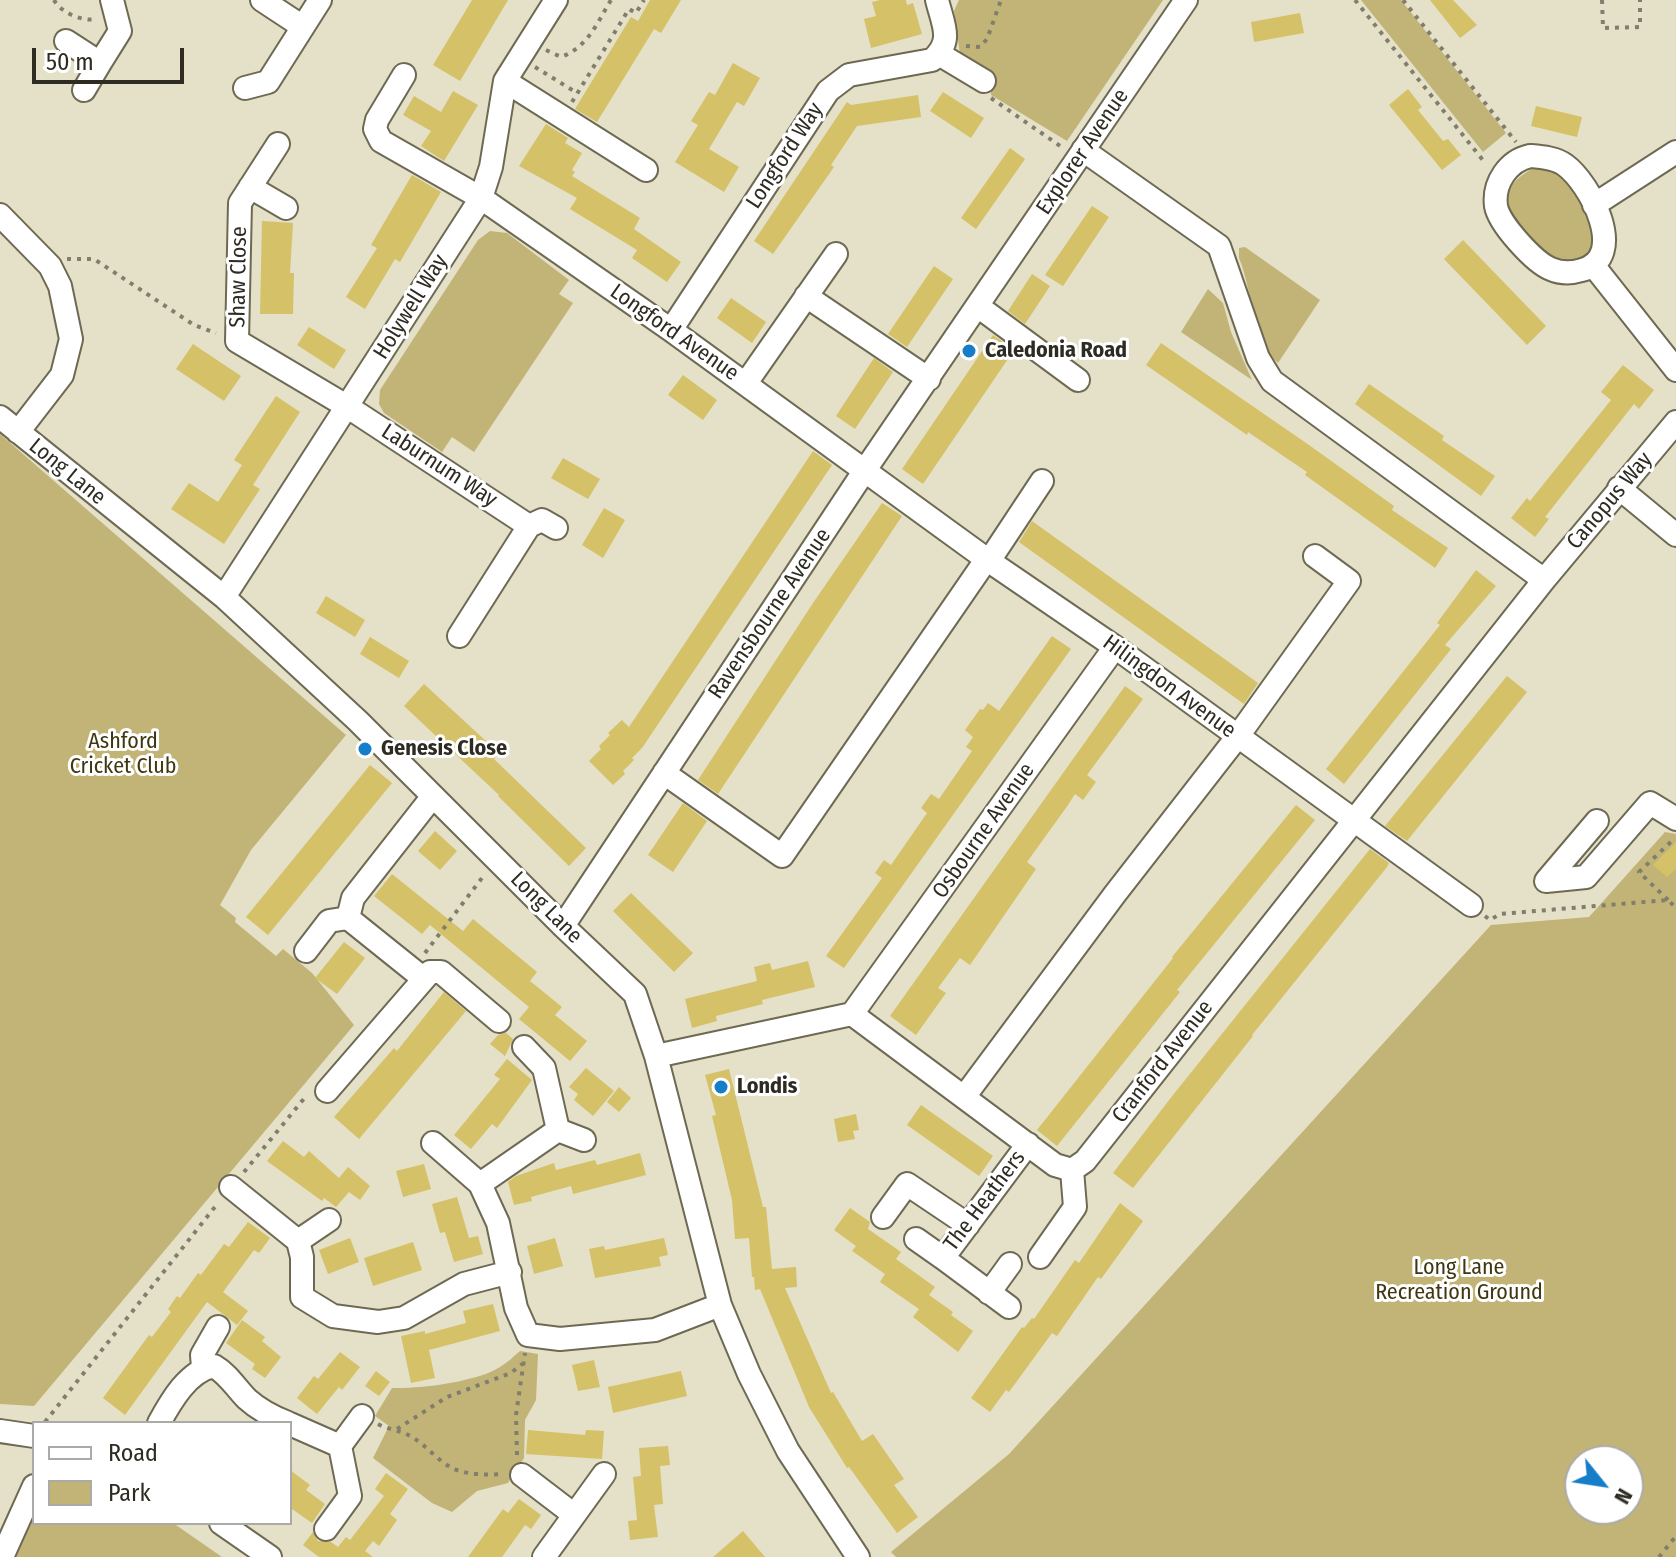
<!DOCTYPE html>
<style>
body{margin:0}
#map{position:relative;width:1676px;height:1557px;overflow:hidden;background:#e5e0c8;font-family:"Fira Sans Condensed",sans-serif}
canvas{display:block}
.legend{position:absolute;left:32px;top:1421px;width:260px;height:104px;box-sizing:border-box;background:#fff;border:2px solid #abaaa7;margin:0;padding:10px 14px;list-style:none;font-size:24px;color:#2d2b22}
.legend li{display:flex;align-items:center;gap:16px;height:40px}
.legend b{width:40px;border:2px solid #abaaa7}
.north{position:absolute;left:1564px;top:1445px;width:80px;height:80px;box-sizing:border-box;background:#fff;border:2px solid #abaaa7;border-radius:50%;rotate:120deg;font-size:22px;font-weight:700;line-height:32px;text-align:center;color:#2d2b22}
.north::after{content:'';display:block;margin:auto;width:28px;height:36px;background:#167dc8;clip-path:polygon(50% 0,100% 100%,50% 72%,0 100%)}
.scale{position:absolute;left:32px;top:48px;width:152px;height:36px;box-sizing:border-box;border:4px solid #2d2b22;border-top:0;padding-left:10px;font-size:24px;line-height:28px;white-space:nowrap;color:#2d2b22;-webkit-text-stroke:6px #fff;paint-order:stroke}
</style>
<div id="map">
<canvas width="1676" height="1557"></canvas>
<ul class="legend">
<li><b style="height:10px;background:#fff"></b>Road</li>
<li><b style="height:22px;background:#c2b476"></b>Park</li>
</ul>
<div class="north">N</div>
<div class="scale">50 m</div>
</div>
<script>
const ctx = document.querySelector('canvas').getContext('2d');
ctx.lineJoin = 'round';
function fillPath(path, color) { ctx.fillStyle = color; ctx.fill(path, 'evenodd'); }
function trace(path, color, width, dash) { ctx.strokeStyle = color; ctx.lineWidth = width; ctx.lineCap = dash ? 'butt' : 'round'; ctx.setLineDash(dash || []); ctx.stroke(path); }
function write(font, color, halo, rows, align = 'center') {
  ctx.font = font + ' "Fira Sans Condensed",sans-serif'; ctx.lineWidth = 6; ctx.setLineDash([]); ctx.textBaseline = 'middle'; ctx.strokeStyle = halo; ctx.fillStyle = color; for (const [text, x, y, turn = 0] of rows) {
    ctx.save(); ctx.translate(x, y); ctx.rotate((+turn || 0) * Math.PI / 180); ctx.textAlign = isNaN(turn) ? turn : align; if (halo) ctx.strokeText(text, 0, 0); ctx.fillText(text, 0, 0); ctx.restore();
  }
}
const green = new Path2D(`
 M959,0H1163L1067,141L991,95V77L960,55L954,11Z
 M1361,0H1401L1506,133L1483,152Z
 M1532,168L1551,170L1572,185L1591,215L1596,243L1588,262H1557C1539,245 1493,212 1512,185C1517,178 1526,173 1532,168Z
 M490,231L507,233L569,280L559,294L573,303L474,452L452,437L442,452L384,413L379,404L380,390L478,240Z
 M1245,247L1320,300L1278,363C1251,339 1253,291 1239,258V248Z
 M1208,289L1223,303L1231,332L1252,380L1181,332Z
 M0,434L346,735L251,850L220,905L236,918L235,922L276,956L283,949L312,973L354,1025L34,1406L0,1404Z
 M1665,832L1676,834V1557H896L891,1552L1009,1454L1491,925L1589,917ZM1580,1461H1628V1509H1580Z
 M520,1351L538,1354L536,1400L525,1420L524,1458L508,1483L477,1491L452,1512L432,1503L373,1458L389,1426L375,1416L392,1388C419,1389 477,1382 500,1367C507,1363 514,1356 520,1351Z
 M34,1510V1523H173L222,1557H12Z`);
const building = new Path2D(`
 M472,0H508L460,81L433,65Z
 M650,0H681L661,33L654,29L597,122L575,109L631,17L638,21Z
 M880,0H906L907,5L913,3L922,34L871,48L864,19L876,16L872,2Z
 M1430,0H1453L1477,25L1460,38Z
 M1300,13L1304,33L1254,42L1251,22Z
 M733,63L760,78L744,106L737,102L709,149L739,167L724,192L675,162L698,125L691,121L709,92L715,95Z
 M1408,89L1422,107L1418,110L1443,141L1448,139L1461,155L1442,170L1389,105Z
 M453,91L478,105L444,161L421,146L431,131L403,115L414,96L441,112Z
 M943,92L984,118L971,138L930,111Z
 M918,95L921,117L857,126L831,165L834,167L773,254L754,241L847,102L851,105Z
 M1536,106L1582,117L1577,137L1531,126Z
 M546,124L568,138L565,143L582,153L572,170L575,172L572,176L640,218L634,229L681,262L667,282L632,258L637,250L570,209L577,198L519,166Z
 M1010,148L1025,159L976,229L961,218Z
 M412,175L441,192L400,262L395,259L365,309L346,297L377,248L371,245Z
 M1092,206L1109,217L1063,286L1045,275Z
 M262,221L293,223L290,273H294L293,314H260Z
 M1463,240L1546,326L1527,345L1444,259Z
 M934,266L953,279L907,347L888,334Z
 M1032,274L1050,286L1025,324L1008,311Z
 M731,298L766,322L752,343L717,318Z
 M309,327L346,350L334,369L297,345Z
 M993,335L1014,350L923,484L902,469Z
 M1161,343L1309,445L1394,506L1392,510L1448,548L1435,568L1305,475L1307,472L1248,432L1247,435L1146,365Z
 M193,344L241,376L224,401L176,369Z
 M874,358L893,372L855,429L836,416Z
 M1623,365L1654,390L1639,409L1634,404L1545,517L1549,519L1535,537L1511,518L1527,498L1530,501L1611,400L1601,392Z
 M683,375L717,400L703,420L668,395Z
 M1369,384L1444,436L1442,440L1495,476L1481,496L1355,404Z
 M276,396L300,412L253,485L260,489L224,544L171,509L189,483L218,502L242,465L234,460Z
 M813,451L832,465L642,748L632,758L634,760L623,771L625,774L613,785L589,761L601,749L599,746L610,735L608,733L622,720L629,727Z
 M563,458L600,479L588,499L551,478Z
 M882,503L902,516L718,794L698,780L813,603Z
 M604,508L625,520L603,558L582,545Z
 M1032,521L1258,683L1244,704L1019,542Z
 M1476,570L1496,586L1445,645L1451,649L1344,784L1326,769L1440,625L1437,623Z
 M326,596L365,620L355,637L316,613Z
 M1052,636L1071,649L844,968L826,956L882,878L875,873L884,860L891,865L927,813L921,808L931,794L939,799L972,751L966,747L973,737L965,730L980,709L983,710L988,703L999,711Z
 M370,637L409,661L399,678L360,654Z
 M1507,676L1527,692L1407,841L1385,826Z
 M424,684L499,753L494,759L586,848L569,866L498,796L499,795L404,706Z
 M1125,686L1143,699L1087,775L1096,782L1083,800L1075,794L1068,805L1027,862L1036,869L970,965L960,958L938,988L946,993L916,1035L890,1016Z
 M370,765L392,783L268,935L246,917Z
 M683,803L707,821L673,872L648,855Z
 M1296,805L1315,820L1177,990L1180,992L1057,1146L1037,1130L1173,958L1172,957Z
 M435,831L457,851L440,870L418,851Z
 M1676,842V869L1667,877L1653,865Z
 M1370,849L1389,863L1387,867L1252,1035L1253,1036L1133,1188L1113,1173L1173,1095Z
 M392,874L463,931L473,919L537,972L530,981L562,1007L555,1015L587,1041L570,1061L519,1019L529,1007L430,925L422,934L374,896Z
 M631,893L693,953L674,972L613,911Z
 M344,942L365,958L337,994L315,978Z
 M808,961L815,987L762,1000L763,1004L716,1016L717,1021L692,1028L685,999L757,981L754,967L770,963L772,970Z
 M444,992L466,1011L359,1139L334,1117L394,1048L397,1051Z
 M506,1033L513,1039L505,1056L490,1044L498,1035Z
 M507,1059L532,1080L497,1128L492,1124L471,1149L454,1135L500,1079L494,1075Z
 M586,1068L614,1091L593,1116L574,1100L578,1094L569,1087Z
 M729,1069L763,1207H766L772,1269L796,1267L797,1287L785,1288L831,1393L833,1392L862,1441L873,1434L904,1479L894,1485L918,1517L897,1533L849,1467L847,1468L809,1407L760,1289L755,1290L754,1277H752L749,1238L735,1239L732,1200L712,1116L716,1115L705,1075Z
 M619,1087L631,1098L619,1112L607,1102Z
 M921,1105L993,1156L979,1176L907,1125Z
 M856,1114L859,1130L853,1131L855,1139L838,1142L834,1119Z
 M283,1141L304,1157L309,1151L339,1178L348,1167L370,1186L360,1200L349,1192L336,1207L324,1198L322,1201L267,1161Z
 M640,1153L646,1175L573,1194L571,1186L531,1197L532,1201L514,1205L508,1182L516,1176L554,1163L556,1170L595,1160L597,1165Z
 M424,1164L431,1189L403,1197L396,1171Z
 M457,1197L469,1238L478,1236L483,1254L454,1262L445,1232L440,1233L432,1204Z
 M1120,1203L1143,1221L1101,1279L1098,1277L1057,1336L1052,1333L1009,1392L1006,1390L990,1412L971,1398L1022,1327L1024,1328L1032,1318L1034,1319L1075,1260L1079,1263Z
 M850,1208L870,1222L868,1229L901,1252L896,1259L935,1287L929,1295L953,1312L951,1315L973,1331L958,1352L913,1317L919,1309L880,1282L885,1274L852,1251L856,1246L834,1230Z
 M248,1222L270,1238L259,1253L254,1250L223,1292L248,1311L237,1325L207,1302L125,1415L103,1398L149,1335L152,1337L171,1312L168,1309L177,1296L180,1298L198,1273L201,1275L224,1244L229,1247Z
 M350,1238L359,1262L328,1274L319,1250Z
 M555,1238L563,1266L534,1274L527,1246Z
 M664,1238L668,1255L659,1257L661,1266L595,1278L589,1249L604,1246L605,1250Z
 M413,1242L422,1270L373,1286L364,1258Z
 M493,1304L500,1331L429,1350L435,1378L411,1383L401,1336L425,1331V1334L466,1323L463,1311Z
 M242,1320L265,1337L262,1341L281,1357L265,1378L252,1369L255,1364L226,1343Z
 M340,1352L360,1367L342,1390L339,1387L317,1414L297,1398L314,1376L318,1379Z
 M594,1360L600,1387L578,1391L572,1365Z
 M376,1371L390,1382L379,1396L365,1386Z
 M681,1371L687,1396L613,1413L608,1387Z
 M528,1430L585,1435L586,1430L604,1431L602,1459L526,1454Z
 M668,1446L670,1465L660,1466L663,1504L654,1505L658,1537L630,1540L628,1521L637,1520L633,1477L641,1476L639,1448Z
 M290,1470L310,1485L306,1490L325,1504L312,1523L292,1509L290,1512Z
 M386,1473L408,1489L390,1514L397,1520L379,1546L373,1541L365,1551L373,1557H319L303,1545L313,1532L318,1541L331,1542L338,1547L346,1537L350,1540L384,1496L375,1489Z
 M519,1499L541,1515L531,1529L525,1525L502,1557H468L503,1509L508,1513Z
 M743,1531L765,1557H713Z`);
const path = new Path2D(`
 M54,0C61,13 83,22 97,19
 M1355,0L1486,164
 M1403,0L1516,142
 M1602,0L1603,28L1640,27V0
 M966,46L980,47L987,39L1001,0
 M546,50L561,57C588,47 597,23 611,0
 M535,67L577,93
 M991,98L1063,148
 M572,102L629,9L636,13L644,0
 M67,259H94L194,325L216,333
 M1668,900L1639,872L1675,838
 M1485,916L1490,920L1500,914L1668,900L1676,908
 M425,953L485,874
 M244,1172L307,1095
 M45,1422L218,1203
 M378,1424C389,1430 400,1430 412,1437C426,1445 438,1461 452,1468C467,1475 486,1475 502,1474
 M397,1429L447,1397L511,1373L522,1364
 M517,1455L516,1415L525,1353
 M1659,1557L1676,1536`);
const minor = new Path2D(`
 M262,0L303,27
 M66,41L100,63L120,31L112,0
 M939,54L984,81
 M404,75L377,120L375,129L381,141L481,198L671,330L989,561L1115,647L1471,905
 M505,81L646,170
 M245,88L268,82L320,0
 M84,90L100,63
 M278,144L240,203L237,341L348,407L529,526L542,520L556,528
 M1083,150L1219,246L1258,358L1272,381L1544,580
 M1530,156C1542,157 1556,158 1565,165C1590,183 1629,257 1582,270C1572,273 1560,273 1551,269C1535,263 1499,224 1496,206C1493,183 1508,161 1530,156Z
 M250,187L286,208
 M1594,205L1676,152
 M0,215L50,266L60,286L71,339L62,375L18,432
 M1593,265L1676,370
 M806,296L929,379
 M979,307L1078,380
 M671,330L828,91L849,75L932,60C954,41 943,25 937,0
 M746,383L836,254
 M0,417L224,597L358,721L563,926L635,994L656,1056L720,1305L749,1374L788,1451L858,1557
 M1619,488L1676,535
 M989,561L1042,481
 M224,597L481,198L491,167L505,81L556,0
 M459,636L529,526
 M664,773L782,856L986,560
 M1597,821L1546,881L1586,877L1650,803L1676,819
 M563,926L865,470L1186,0
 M306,951L329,921L348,918
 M424,979L430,972H441L499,1021
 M852,1014L1115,647
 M656,1056L852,1014L1055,1165L1072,1170L1085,1161L1544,580L1676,422
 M327,1091L424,979L348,918L353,898L433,796
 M964,1097L1115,894L1238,736L1349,581L1315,556
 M558,1130L584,1140
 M433,1143L480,1184L498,1223L516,1308L528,1335L560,1339L655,1330L720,1305
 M480,1184L558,1130L544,1068L524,1047
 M231,1187L298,1241L302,1257V1297L333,1316L378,1322L404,1318L464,1284L510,1272
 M883,1217L907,1184L968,1225
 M916,1239L943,1258
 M298,1241L329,1220
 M1040,1257L1075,1207L1072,1170
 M989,1293L1010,1264
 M1009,1307L943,1258L1028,1144
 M203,1368L202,1355L218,1327
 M159,1423C171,1401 188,1371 214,1366C229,1375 235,1387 247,1399C259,1410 273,1417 288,1423
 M290,1424L340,1446
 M0,1431L34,1436
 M522,1475L573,1514
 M221,1523L270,1557
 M326,1529L350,1496L340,1446L362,1416
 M2,1557L34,1486
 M544,1557L604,1474`);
const markers = [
 [969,351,8,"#167dc8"],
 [365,749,8,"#167dc8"],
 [721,1087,8,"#167dc8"]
];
const streetNames = [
 ["Explorer Avenue",1083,152,-56],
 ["Longford Way",785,156,-57],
 ["Shaw Close",239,277,-89],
 ["Holywell Way",411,307,-58],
 ["Longford Avenue",674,333,35],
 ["Laburnum Way",439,466,33],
 ["Long Lane",67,472,39],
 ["Canopus Way",1610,501,-50],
 ["Ravensbourne Avenue",770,614,-56],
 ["Hilingdon Avenue",1169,687,36],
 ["Osbourne Avenue",984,831,-55],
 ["Long Lane",546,908,45],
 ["Cranford Avenue",1163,1062,-52],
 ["The Heathers",985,1201,-53]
];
const poiNames = [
 ["Caledonia Road",985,351],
 ["Genesis Close",381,749],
 ["Londis",737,1087]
];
const parkNames = [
 ["Ashford",123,742],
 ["Cricket Club",123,767],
 ["Long Lane",1459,1268],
 ["Recreation Ground",1459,1293]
];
fillPath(green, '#c2b476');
fillPath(building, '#d4c168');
trace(minor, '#6d6953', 26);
trace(path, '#817e6e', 4, [4, 6]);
trace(minor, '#fff', 22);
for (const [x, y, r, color] of markers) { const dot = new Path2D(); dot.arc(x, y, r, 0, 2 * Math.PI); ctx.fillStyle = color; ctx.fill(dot); trace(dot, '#fff', 3); }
write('22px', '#2d2b22', '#fff', streetNames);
write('bold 22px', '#2d2b22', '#fff', poiNames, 'left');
write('22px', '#3f3710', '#fff', parkNames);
</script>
